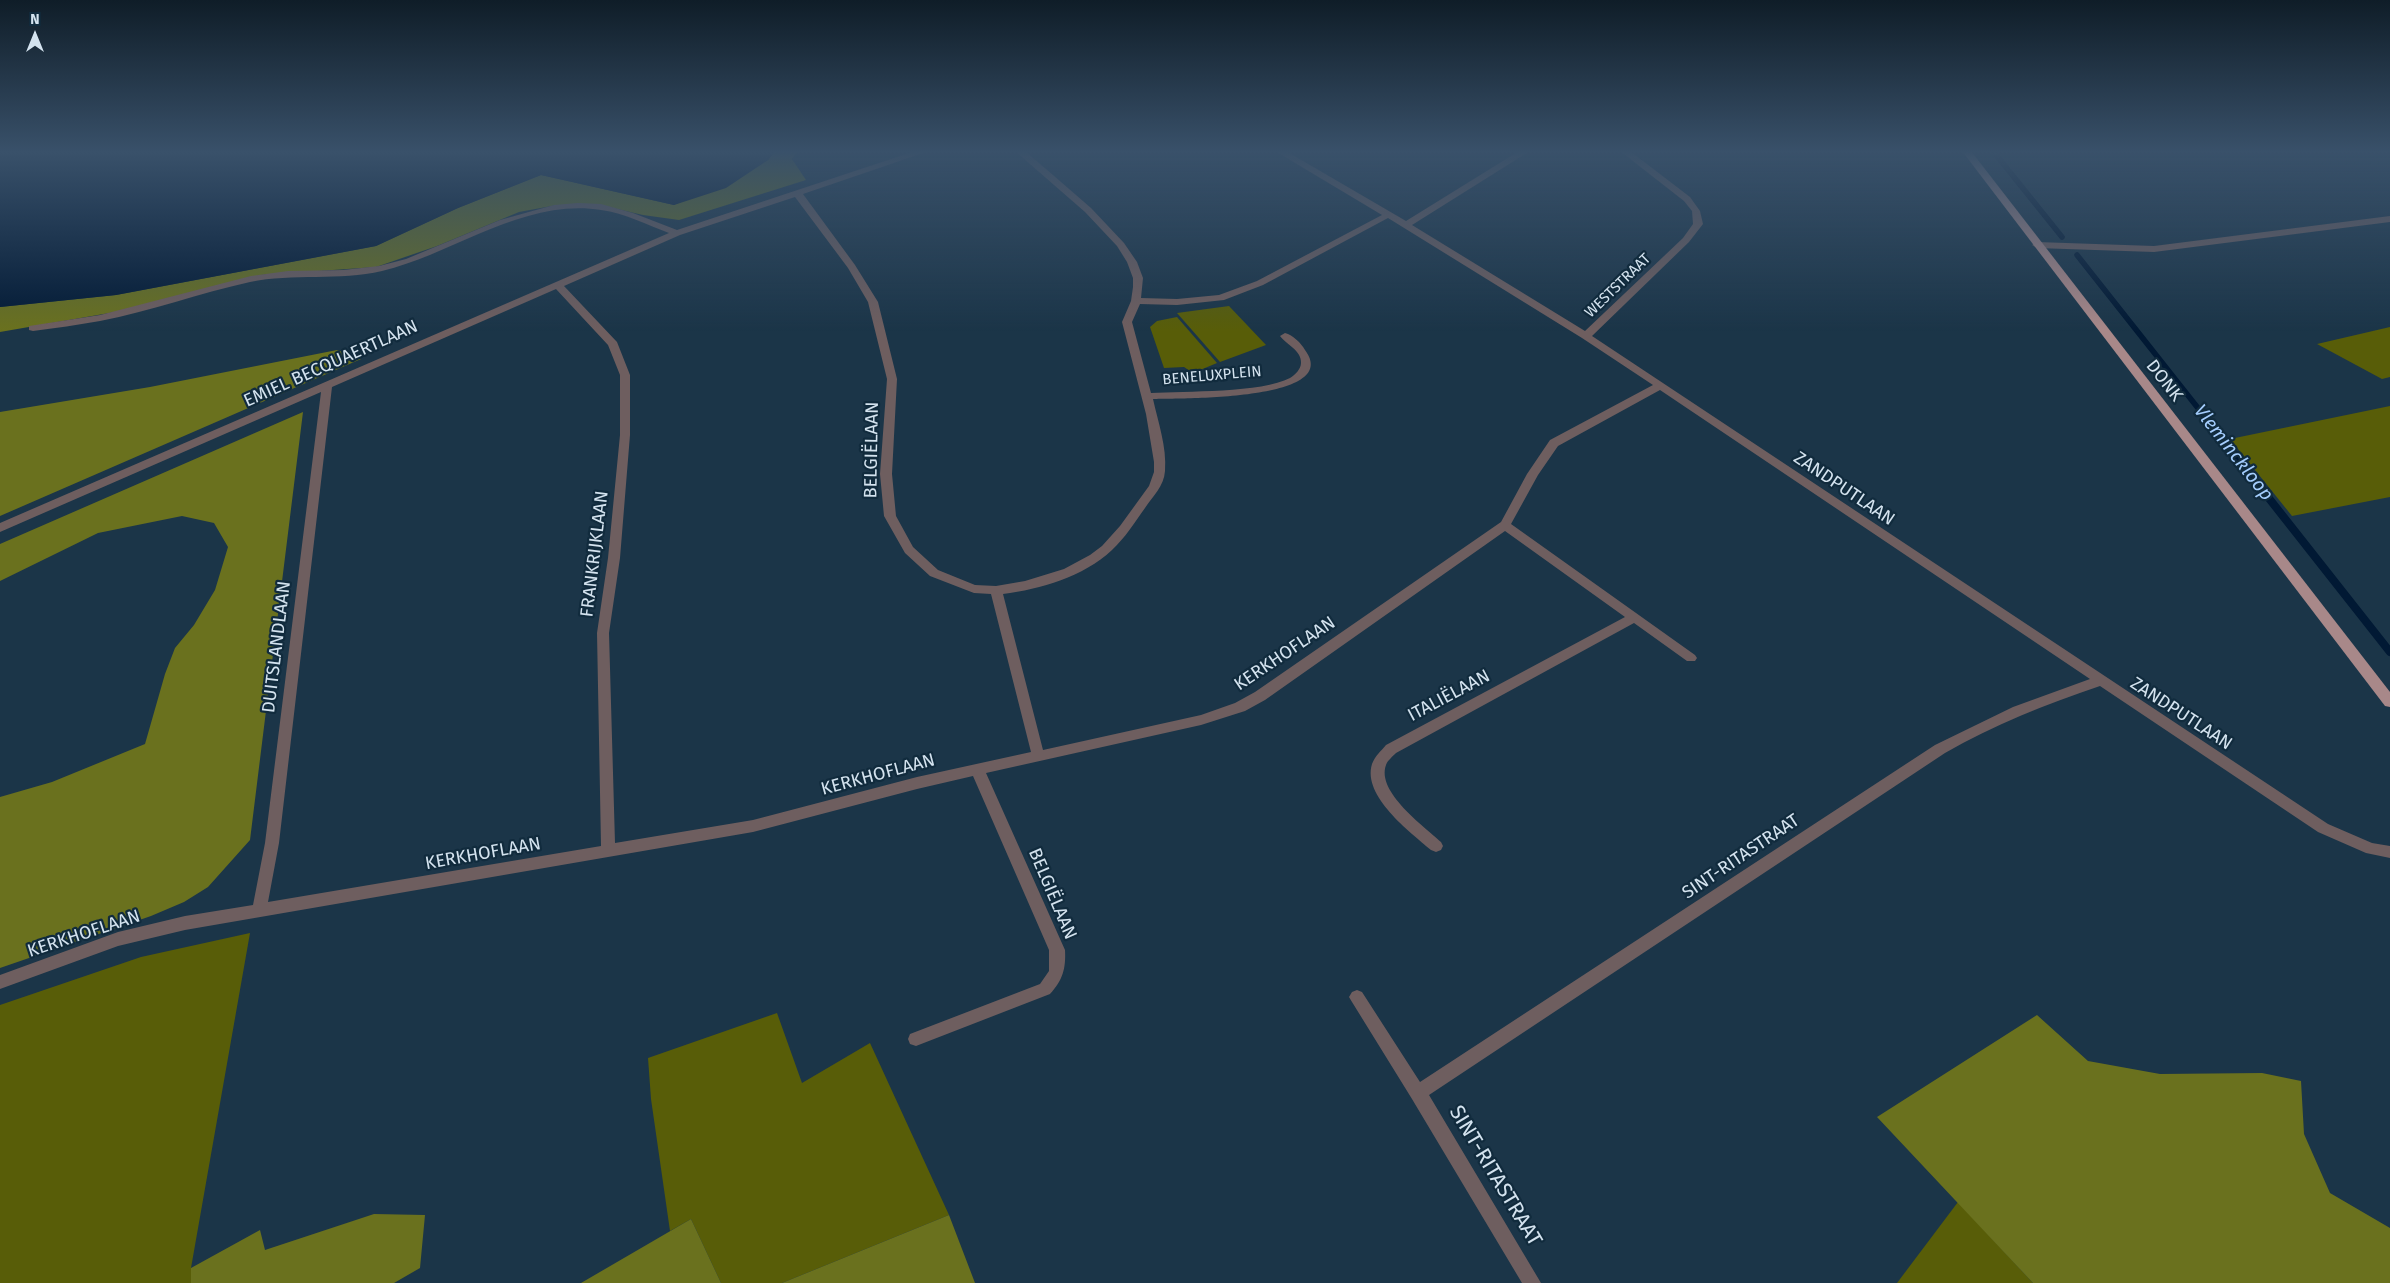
<!DOCTYPE html>
<meta charset="utf-8">
<style>
body{margin:0}
#map{position:relative;width:2390px;height:1283px;overflow:hidden;background:#1b3548;font-family:"Fira Sans",sans-serif}
canvas{display:block}
.north{position:absolute;left:10px;top:10px;width:50px;height:50px;-webkit-text-stroke:4px #112b3d;paint-order:stroke;rotate:0deg;font-size:14px;font-weight:700;line-height:20px;text-align:center;color:#d4e3ef}
.north::after{content:'';display:block;margin:auto;width:18px;height:22px;background:#d4e3ef;clip-path:polygon(50% 0,100% 100%,50% 72%,0 100%)}
</style>
<div id="map">
<canvas width="2390" height="1283"></canvas>
<div class="north">N</div>
</div>
<script>
const ctx = document.querySelector('canvas').getContext('2d');
ctx.lineJoin = 'round';
function fillPath(path, color) { ctx.fillStyle = color; ctx.fill(path, 'evenodd'); }
function trace(path, color, width, dash) { ctx.strokeStyle = color; ctx.lineWidth = width; ctx.lineCap = dash ? 'butt' : 'round'; ctx.setLineDash(dash || []); ctx.stroke(path); }
function write(font, color, halo, rows, align = 'center') {
  ctx.font = font + ' "Fira Sans",sans-serif'; ctx.lineWidth = 4.5; ctx.setLineDash([]); ctx.textBaseline = 'middle'; ctx.strokeStyle = halo; ctx.fillStyle = color; for (const [text, x, y, turn = 0] of rows) {
    ctx.save(); ctx.translate(x, y); ctx.rotate((+turn || 0) * Math.PI / 180); ctx.textAlign = isNaN(turn) ? turn : align; if (halo) ctx.strokeText(text, 0, 0); ctx.fillText(text, 0, 0); ctx.restore();
  }
}
const green = new Path2D(`
 M1229,306L1266,345L1220,362L1177,313Z
 M1177,317L1217,363L1193,373L1184,367L1164,368L1150,327L1157,321Z
 M2390,327V377L2382,379L2317,344Z
 M2390,406V497L2292,516L2230,439Z
 M250,933L191,1268V1283H0V1005L141,957Z
 M777,1013L802,1083L870,1043L949,1215L782,1283H721L691,1219L670,1231L651,1099L648,1058Z
 M1958,1202L2033,1283H1897Z`);
const forest = new Path2D(`
 M775,151H798L792,159L806,180L679,220L643,215L600,205H557L519,212L437,246L376,267L261,275L115,312L0,332V307L116,295L376,246L458,208L541,175L674,205L768,160Z
 M337,350L361,359L0,516V412L150,387Z
 M303,412L250,840L208,887L184,902L151,916L0,968V797L52,782L145,744L165,674L175,648L194,625L215,590L228,547L214,523L182,516L98,533L0,581V544Z
 M2037,1015L2088,1061L2160,1074L2262,1073L2301,1081L2304,1134L2330,1193L2390,1228V1283H2033L1877,1117Z
 M374,1214L425,1215L420,1268L394,1283H191V1268L260,1230L265,1250Z
 M949,1215L975,1283H782Z
 M691,1219L721,1283H581Z`);
const water = new Path2D(`
 M0,151H775L768,160L726,188L674,205L541,175L458,208L376,246L116,295L0,307Z`);
const streamFar1 = new Path2D(`
 M1993,151L2062,237
 M2077,255L2224,441`);
const stream = new Path2D(`
 M2223,440L2390,652`);
const minor = new Path2D(`
 M915,151H929L803,194L855,265L878,302L897,379L892,474L896,516L913,547L938,570L975,585L996,586L1025,581L1064,569L1090,555L1102,546L1120,526L1149,486L1154,472V462L1146,414L1122,322L1131,301L1133,287V278L1127,262L1117,246L1085,212L1015,151H1025L1053,175L1091,208L1124,243L1137,262L1143,278L1141,298L1177,299L1219,295L1257,281L1382,215L1275,151H1286L1406,221L1519,151H1530L1412,225L1585,331L1683,238L1693,224L1692,211L1684,201L1620,151H1630L1690,197L1700,211L1703,224L1689,242L1592,336L2328,824L2372,843L2390,846V858L2366,853L2318,832L2100,686C2046,704 1994,725 1945,753L1429,1095L1541,1283H1522L1412,1099L1352,1002L1349,997L1352,992L1357,990L1362,992L1420,1082L1935,745L2013,707L2090,679L1660,390L1558,446L1538,475L1511,524L1695,655L1697,658L1695,661H1687L1634,623L1396,753C1393,756 1387,761 1386,765C1376,792 1424,826 1441,842L1443,846L1441,850L1436,852L1431,850C1410,832 1362,796 1372,764C1375,756 1381,751 1386,745L1625,617L1505,531L1265,700L1245,711L1201,725L986,773L1065,950C1066,968 1063,980 1050,994L916,1046L910,1044L908,1039L910,1034L1040,984L1049,971V950L973,776L917,789L753,832L185,930L118,946L0,989V975L118,932L185,916L253,905L265,843L321,392L0,532V523L669,233C647,225 625,213 601,210C523,198 454,254 382,271C339,281 293,273 250,282C200,293 151,311 100,321C78,325 55,328 33,331L29,330V326L100,315L251,276L288,271L343,270L379,266L406,259L500,220L554,205L578,203L601,204L633,213L677,230ZM795,197L848,268L868,302L887,379L880,474L884,516L905,553L930,576L974,593L991,594L1031,752L917,777L753,820L615,843L609,633L620,558L630,435V375L617,342L564,286L680,235ZM1388,218L1582,338L1653,385L1550,440L1527,474L1501,522L1255,692L1235,703L1201,715L1043,750L1003,594C1041,589 1083,577 1112,550C1125,538 1135,522 1145,508C1153,496 1164,486 1165,471C1167,447 1158,422 1153,399C1175,398 1344,402 1305,350C1301,343 1293,335 1285,333L1280,336C1286,344 1302,351 1301,363C1301,369 1295,375 1290,378C1262,393 1185,391 1151,393L1132,322L1140,304L1177,305L1224,300L1263,285ZM556,289L608,345L620,375V435L608,558L597,633L601,846L268,902L279,843L332,387Z
 M2390,216V222L2154,252L2037,248L2032,245L2037,242L2154,246Z`);
const major = new Path2D(`
 M1962,151H1971L2390,692V707L2385,706Z`);
const farStreetnames = [
 ["WESTSTRAAT",1618,286,-44],
 ["BENELUXPLEIN",1212,376,-5]
];
const streetNames = [
 ["EMIEL BECQUAERTLAAN",331,364,-24],
 ["DONK",2164,381,52],
 ["BELGIËLAAN",872,450,-89],
 ["ZANDPUTLAAN",1844,489,34],
 ["FRANKRIJKLAAN",595,554,-83],
 ["DUITSLANDLAAN",277,647,-83],
 ["KERKHOFLAAN",1285,654,-34],
 ["ITALIËLAAN",1449,696,-28],
 ["ZANDPUTLAAN",2181,714,33],
 ["KERKHOFLAAN",878,775,-15],
 ["KERKHOFLAAN",483,854,-10],
 ["SINT-RITASTRAAT",1741,857,-34],
 ["BELGIËLAAN",1052,894,67],
 ["KERKHOFLAAN",84,934,-18]
];
const waterNames = [
 ["Vleminckloop",2233,453,52]
];
const nearStreetnames = [
 ["SINT-RITASTRAAT",1495,1176,59]
];
fillPath(green, '#585d08');
fillPath(forest, '#6a711e');
fillPath(water, '#011934');
trace(streamFar1, '#011934', 5.5);
trace(stream, '#011934', 8);
fillPath(minor, '#6e5e5f');
fillPath(major, '#a88889');
const sky = ctx.createLinearGradient(0, 0, 0, 331);
sky.addColorStop(0, '#0f1d28');
sky.addColorStop(0.46, '#39516a');
sky.addColorStop(1, '#39516a00');
ctx.fillStyle = sky;
ctx.fillRect(0, 0, 2390, 331);
write('15px', '#d4e3ef', '#112b3d', farStreetnames);
write('18px', '#d4e3ef', '#112b3d', streetNames);
write('italic 19px', '#a4cdfd', '#112b3d', waterNames);
write('21px', '#d4e3ef', '#112b3d', nearStreetnames);
</script>
